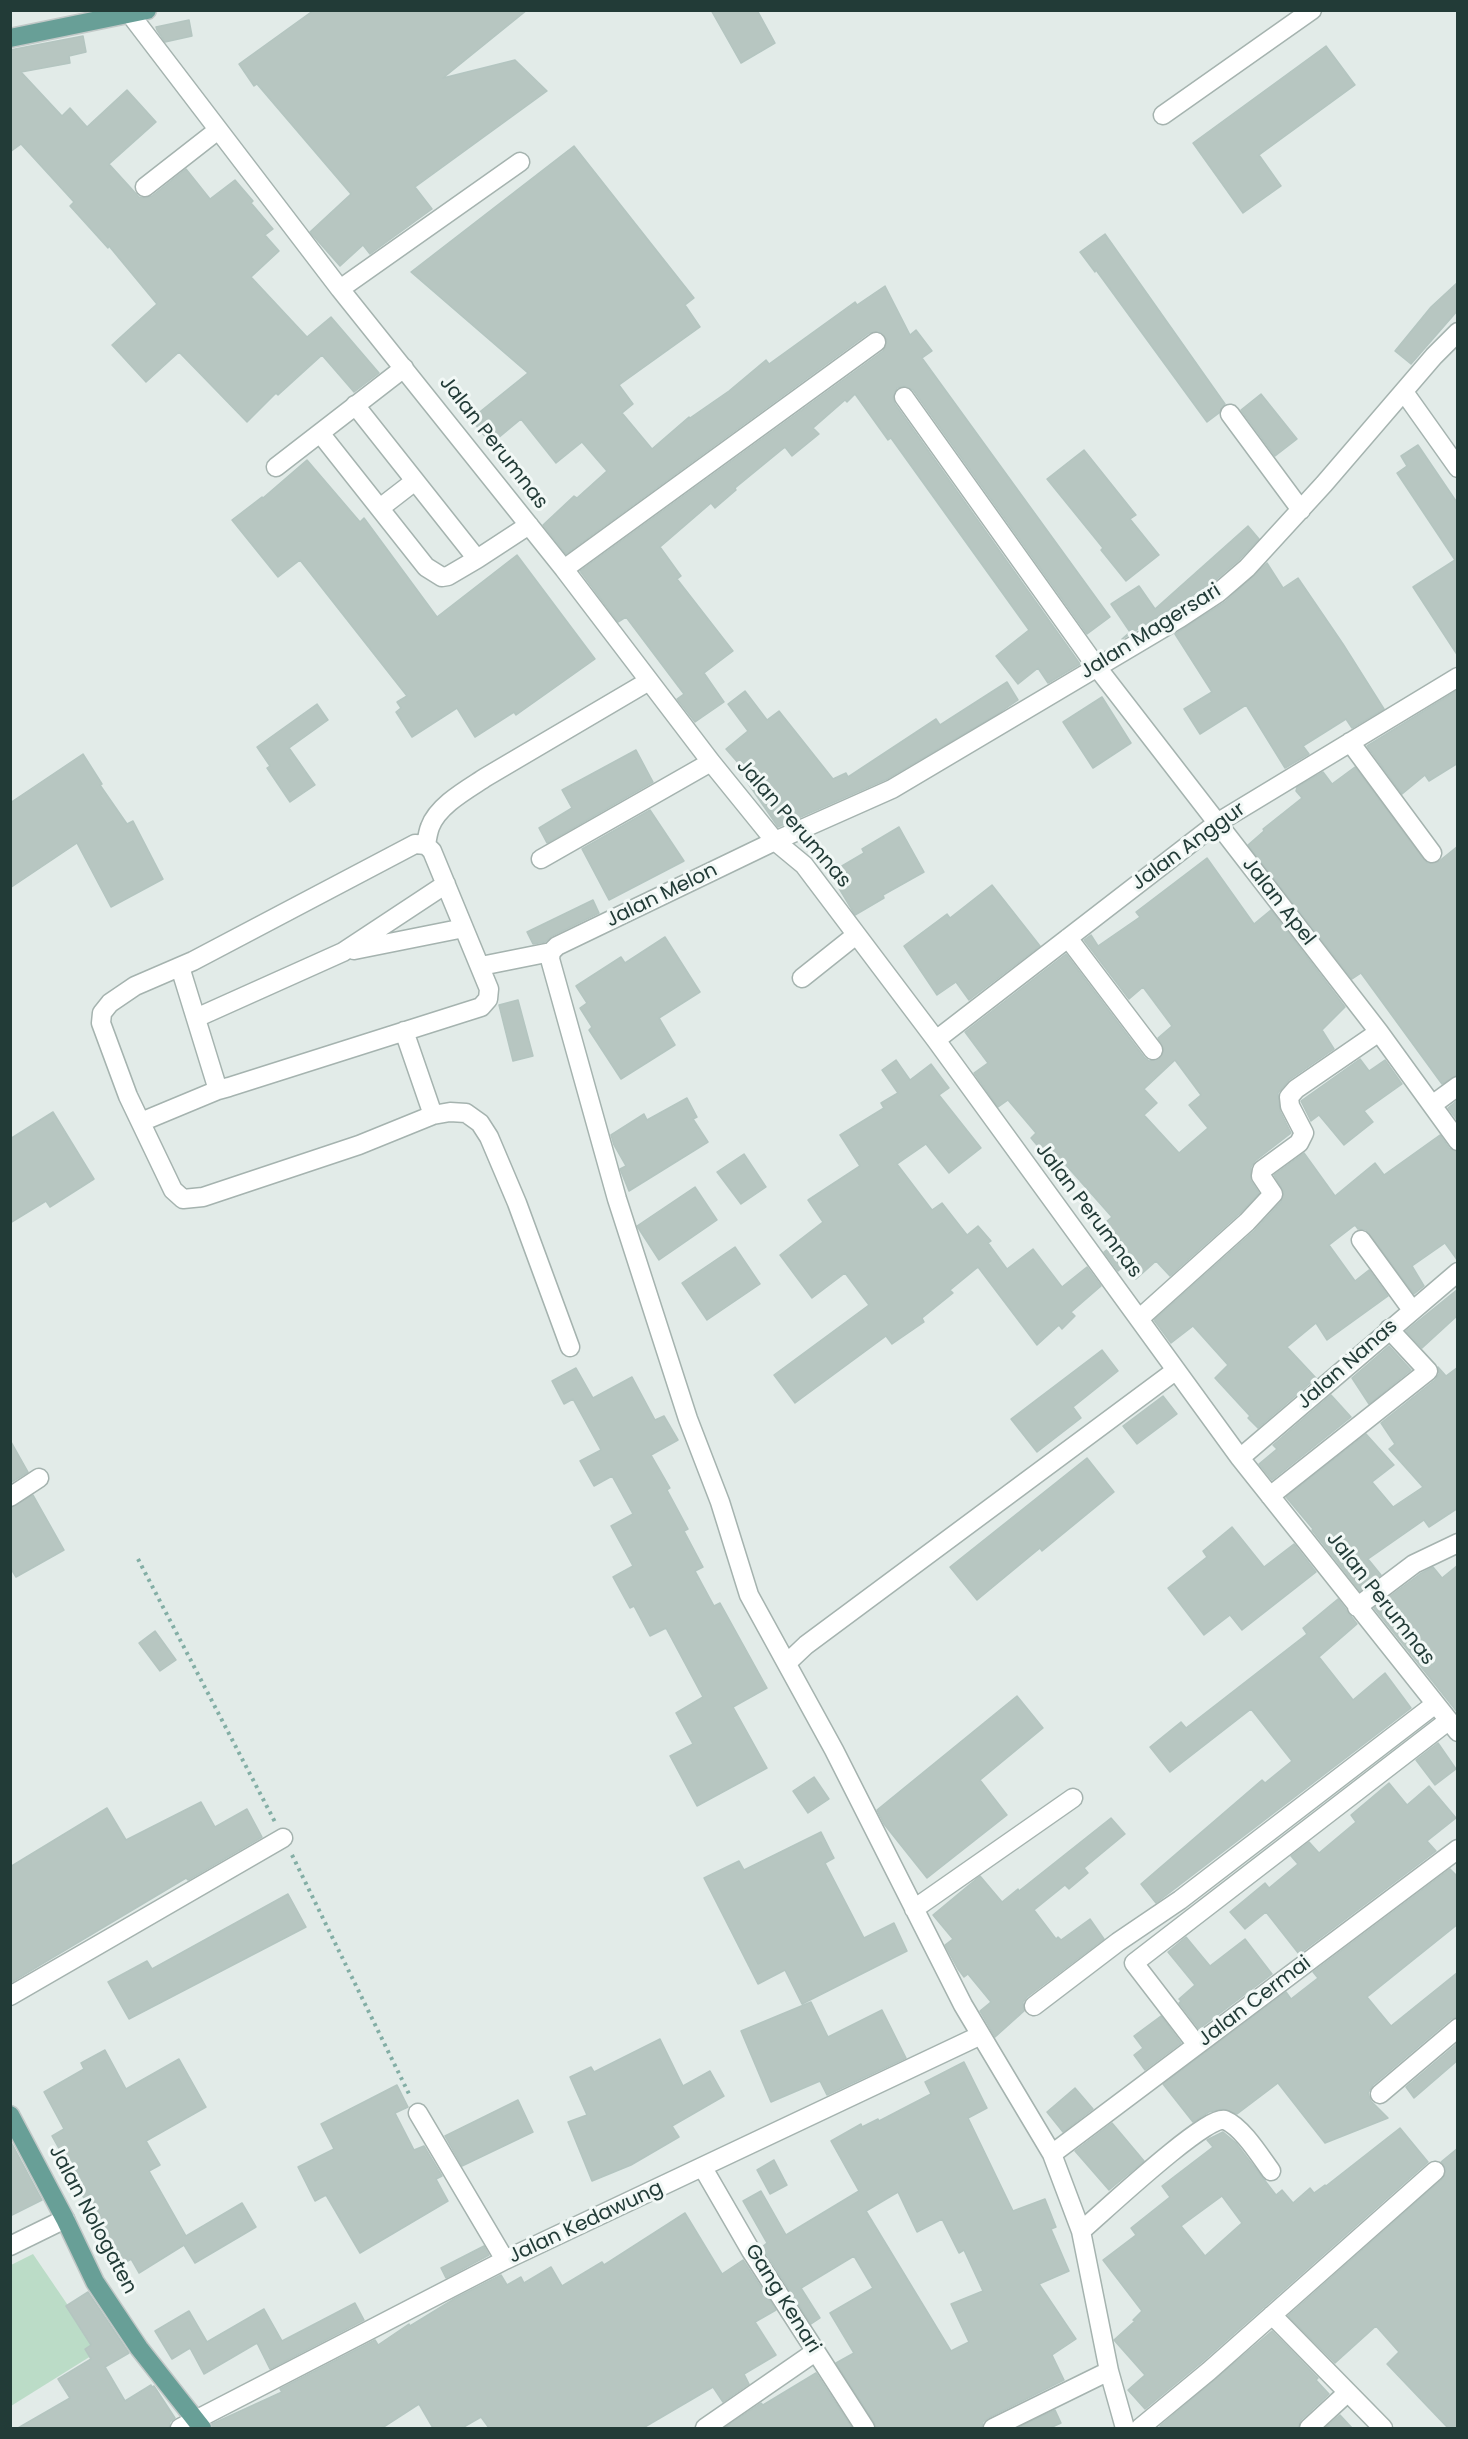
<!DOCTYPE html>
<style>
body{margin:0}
#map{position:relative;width:1468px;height:2439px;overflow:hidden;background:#e2ebe8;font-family:Poppins,sans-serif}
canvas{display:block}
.frame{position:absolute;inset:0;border:12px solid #223b37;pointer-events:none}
</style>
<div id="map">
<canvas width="1468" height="2439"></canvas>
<div class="frame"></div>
</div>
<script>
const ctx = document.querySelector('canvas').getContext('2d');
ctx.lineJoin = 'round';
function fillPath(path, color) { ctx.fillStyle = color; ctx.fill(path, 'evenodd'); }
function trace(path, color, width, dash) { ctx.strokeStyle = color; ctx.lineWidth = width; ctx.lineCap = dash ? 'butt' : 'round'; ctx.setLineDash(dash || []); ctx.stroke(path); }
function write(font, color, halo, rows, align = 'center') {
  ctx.font = font + ' Poppins,sans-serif'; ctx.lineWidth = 6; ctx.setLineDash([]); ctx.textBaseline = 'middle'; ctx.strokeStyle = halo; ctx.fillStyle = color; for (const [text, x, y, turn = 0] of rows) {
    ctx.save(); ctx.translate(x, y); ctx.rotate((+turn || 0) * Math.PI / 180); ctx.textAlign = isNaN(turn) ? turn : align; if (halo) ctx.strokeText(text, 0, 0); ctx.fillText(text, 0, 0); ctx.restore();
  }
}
const green = new Path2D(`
 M33,2254L99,2351L11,2406V2265Z`);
const building = new Path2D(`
 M314,10H527L443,78L515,60L547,91L415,187L432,209L370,254L363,245L340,266L310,232L351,194L257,84L254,86L239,64Z
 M711,10H757L775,43L741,63Z
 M189,20L192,36L165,42L157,30L156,27Z
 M83,36L86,52L69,56L70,63L21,72L62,116L70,108L87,127L127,90L156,122L109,164L139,197L146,198L152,196L186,169L210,199L235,180L253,201L251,203L273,229L265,235L279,251L251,277L307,337L331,317L379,373L354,392L322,355L278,395L276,393L247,422L179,352L146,382L112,345L157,304L109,246L108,248L70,206L74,202L21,144L10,152V50Z
 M1326,46L1355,85L1259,155L1281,186L1243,213L1193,143Z
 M574,146L694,298L685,305L700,327L619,385L633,404L622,413L652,449L689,417L690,418L729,391L766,360L769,364L855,302L857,305L885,286L910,335L916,330L932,351L922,358L1110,617L1087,634L913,390L904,386L897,388L893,398L895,404L1080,664L1048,683L1038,668L1018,684L996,656L1029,630L891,438L888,440L855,394L847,402L845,400L813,428L819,434L792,456L785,447L735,488L736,490L715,508L711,503L660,547L681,576L677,579L733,651L704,673L724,702L695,722L677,699L684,694L626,617L618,622L580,571L883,351L887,340L880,332L869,333L566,554L543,525L574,496L577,498L607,471L582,442L556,463L521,419L491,444L471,419L528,373L411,272Z
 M1105,234L1225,404L1219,413L1207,422L1096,270L1095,272L1080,252Z
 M1458,282V310L1411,364L1395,351L1431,307Z
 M1261,394L1297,439L1275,456L1241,410Z
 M1418,445L1458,504V656L1413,587L1455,560L1397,473L1407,466L1401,456Z
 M1084,450L1136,515L1130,519L1159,555L1126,581L1101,550L1103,548L1047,479Z
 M307,460L360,522L364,518L437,617L517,555L595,659L516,715L514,712L475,737L457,708L412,737L396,712L401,708L397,702L407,696L300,560L278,577L232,520L262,497L263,498Z
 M1248,526L1259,539L1239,560L1211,584L1122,639L1130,632L1111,604L1139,586L1155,609Z
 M1267,563L1283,588L1298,578L1343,644L1384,709L1352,728L1346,719L1303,746L1309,754L1285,768L1246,705L1200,734L1184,709L1212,692L1175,634L1225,602Z
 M1007,682L1018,700L999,713L887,779L778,827L743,776L747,773L726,749L748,731L728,704L745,691L767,720L779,711L833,779L846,773L848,777L936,719L940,725Z
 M1458,690V763L1429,781L1425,775L1402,794L1367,746Z
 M1102,697L1131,743L1093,768L1063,722Z
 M317,704L328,720L289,748L315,785L290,802L267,768L270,766L257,747Z
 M636,750L653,782L547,843L539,828L572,808L562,790Z
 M83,754L102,784L100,785L127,824L133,821L163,879L111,907L77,843L10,888V803Z
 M1355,767L1427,863L1438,862L1458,846V1075L1442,1084L1361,973L1352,979L1248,845L1264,831L1263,829L1302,798L1296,791L1297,787L1323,772L1332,784Z
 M650,810L684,861L609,900L582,849Z
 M899,827L924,872L883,895L884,898L855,915L830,873L864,853L862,849Z
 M1207,858L1254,924L1271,910L1345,1007L1322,1030L1334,1049L1289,1080L1278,1093L1280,1111L1291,1133L1255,1161L1251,1167V1181L1259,1193L1239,1214L1170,1276L1156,1261L1136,1279L1124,1266L1118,1271L1104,1252L1109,1248L1095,1231L1112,1217L1065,1164L1058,1170L1031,1138L1036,1133L1008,1100L998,1107L974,1073L988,1063L965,1032L1066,954L1144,1057L1149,1061L1159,1059L1164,1049L1158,1038L1172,1026L1143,987L1129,999L1084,940L1091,935L1098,946L1140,917L1136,912ZM1175,1060L1201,1095L1189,1105L1208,1128L1179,1153L1144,1115L1157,1103L1144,1089Z
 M992,885L1040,946L969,1000L956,982L937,995L904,946L947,914L950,918Z
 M593,900L599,913L552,936L545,942L533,944L527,932Z
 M665,937L700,992L659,1018L675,1045L621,1079L589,1030L592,1027L580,1008L587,1003L576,986L621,957L625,963Z
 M518,1000L533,1056L513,1061L499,1005Z
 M1360,1059L1369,1071L1385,1060L1402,1084L1364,1111L1373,1122L1344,1145L1319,1115L1311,1121L1301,1101Z
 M896,1060L910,1080L931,1064L949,1088L939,1095L981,1148L949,1173L926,1144L897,1164L932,1210L942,1203L967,1235L978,1226L991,1241L988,1243L1007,1269L1033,1249L1062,1287L1087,1267L1101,1286L1071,1312L1075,1316L1062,1329L1059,1325L1037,1345L978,1267L950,1290L953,1293L922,1318L924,1322L892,1344L886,1336L795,1403L774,1375L869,1305L845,1273L812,1298L780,1255L823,1222L808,1200L860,1166L840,1135L884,1108L881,1103L898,1093L882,1070Z
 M687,1098L697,1117L693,1119L708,1142L629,1191L620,1169L626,1166L614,1145L611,1135L644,1114L647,1120Z
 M1458,1100V1121L1448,1108Z
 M53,1112L94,1179L50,1207L46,1201L10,1223V1139Z
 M1440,1135L1449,1148L1458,1152V1261L1445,1243L1412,1266L1424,1286L1414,1294L1366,1230L1358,1229L1355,1225L1329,1245L1355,1281L1369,1270L1388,1296L1327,1340L1316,1323L1287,1347L1316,1378L1258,1428L1248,1418L1250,1416L1215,1378L1228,1365L1193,1326L1171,1343L1154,1320L1255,1230L1281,1202L1284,1192L1274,1175L1304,1153L1335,1196L1375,1163L1384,1175Z
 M744,1154L766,1187L741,1204L717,1172Z
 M695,1187L717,1220L659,1260L637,1226Z
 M735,1247L760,1284L707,1320L682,1283Z
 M1458,1289V1315L1422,1348L1406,1331Z
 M1389,1346L1411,1370L1369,1404L1352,1378Z
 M1102,1350L1118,1371L1073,1407L1081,1418L1037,1452L1011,1419Z
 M1438,1367L1446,1376L1458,1367V1508L1429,1527L1424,1520L1368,1559L1381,1575L1360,1591L1312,1530L1313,1529L1286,1497L1366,1434L1394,1465L1372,1482L1393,1507L1423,1487L1389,1449L1395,1444L1381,1423L1435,1380L1439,1374Z
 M576,1368L593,1398L632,1377L655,1420L664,1416L678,1440L651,1455L670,1488L667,1490L688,1529L684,1531L703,1567L695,1571L714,1606L720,1603L767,1688L733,1707L767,1768L697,1806L670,1756L693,1744L676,1713L703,1697L666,1628L650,1636L634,1606L630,1608L613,1577L633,1566L611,1526L633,1514L612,1476L594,1486L580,1461L601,1450L573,1399L564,1404L552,1381Z
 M1331,1395L1351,1417L1272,1480L1259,1464L1277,1449L1273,1445Z
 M1163,1396L1177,1414L1137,1444L1123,1426Z
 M10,1440L28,1472L10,1483Z
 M1087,1458L1114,1492L1042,1551L1040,1548L977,1600L950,1567Z
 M33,1495L64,1550L16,1577L10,1567V1508Z
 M1232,1527L1264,1567L1294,1544L1316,1572L1242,1630L1230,1615L1204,1635L1168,1588L1207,1557L1203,1551Z
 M1458,1565V1713L1374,1608L1420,1574L1433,1567L1442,1578Z
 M1338,1599L1357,1624L1319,1657L1353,1700L1385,1673L1411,1708L1156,1903L1141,1884L1262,1780L1265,1783L1292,1761L1251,1709L1170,1772L1150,1747L1181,1722L1186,1728L1307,1634L1303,1628Z
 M155,1631L176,1660L160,1671L139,1643Z
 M1017,1696L1043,1728L980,1780L1007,1815L927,1878L884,1824L877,1810Z
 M1438,1743L1456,1769L1435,1785L1416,1760Z
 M814,1777L829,1799L808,1813L793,1791Z
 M1389,1783L1407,1805L1429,1786L1456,1818L1427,1841L1436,1851L1299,1954L1266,1912L1245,1929L1230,1912L1265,1883L1269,1888L1298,1864L1291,1856L1309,1842L1319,1853L1356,1822L1351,1815Z
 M201,1802L215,1827L247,1809L262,1837L188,1880L186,1878L10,1983V1867L107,1808L126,1840Z
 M1111,1818L1125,1834L1084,1868L1088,1873L1069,1889L1065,1885L1034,1910L1056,1939L1058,1937L1061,1940L1090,1919L1104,1939L1027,1997L1023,2002L1024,2011L995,2037L980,2011L991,2002L968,1974L964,1977L958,1969L945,1945L953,1939L933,1915L980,1876L1002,1902L1018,1889L1019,1891Z
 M821,1832L834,1858L825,1863L864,1938L894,1923L907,1951L802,2004L785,1970L758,1984L704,1878L739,1861L744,1870Z
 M1450,1869L1458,1877V1924L1367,1997L1391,2026L1458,1972V2017L1451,2019L1373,2085L1368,2093L1371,2101L1388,2118L1325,2143L1278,2083L1237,2114L1223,2109L1209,2112L1193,2122L1163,2084L1286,1992L1291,1999L1318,1978L1313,1972Z
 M288,1894L306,1927L129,2019L108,1982L147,1961L152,1969Z
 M1186,1937L1210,1966L1245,1939L1272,1974L1199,2029L1179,2003L1181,2001L1179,1999L1195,1985L1168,1952Z
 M811,2002L828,2037L882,2010L906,2058L827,2095L820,2081L771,2102L741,2031Z
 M1161,2016L1181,2043L1145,2070L1134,2055L1143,2048L1134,2036Z
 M660,2039L683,2086L710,2071L724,2096L672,2126L679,2137L631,2165L592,2181L568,2122L587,2115L570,2077L591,2067L594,2072Z
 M1458,2043V2060L1414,2098L1406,2087Z
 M105,2050L126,2089L179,2059L206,2107L146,2141L160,2165L149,2171L186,2236L242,2203L256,2227L195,2263L184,2245L139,2273L131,2259L115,2269L106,2253L109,2251L87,2212L91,2210L70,2174L72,2172L52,2136L64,2129L44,2092L84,2069L81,2063Z
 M964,2062L987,2108L968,2118L1013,2211L1045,2199L1056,2227L1051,2229L1069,2271L1039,2284L1076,2339L1052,2355L1064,2380L988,2418L983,2422L982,2428H876L874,2422L836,2363L854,2353L830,2313L873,2288L854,2256L801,2288L820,2318L811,2324L762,2247L767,2243L743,2201L761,2191L786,2235L859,2191L831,2141L861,2124L862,2127L878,2119L879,2121L931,2094L925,2082ZM898,2192L917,2232L942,2219L959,2253L964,2250L983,2291L951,2304L969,2342L951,2351L866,2211Z
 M397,2085L408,2107L395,2113L414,2150L424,2146L442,2176L436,2179L448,2201L360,2253L326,2195L315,2201L298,2167L334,2149L321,2124Z
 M1075,2088L1093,2109L1063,2132L1047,2112Z
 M518,2100L533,2132L462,2166L445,2136Z
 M1112,2123L1144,2161L1109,2190L1075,2151Z
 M1400,2128L1428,2162L1202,2362L1145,2409L1128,2390L1145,2375L1114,2340L1135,2321L1133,2320L1142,2311L1103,2260L1136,2235L1131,2228L1170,2197L1162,2186L1213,2147L1207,2140L1223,2132L1236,2143L1276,2195L1282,2190L1293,2203L1310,2188L1314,2193L1325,2185L1326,2186ZM1222,2196L1242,2223L1205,2256L1181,2226Z
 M10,2140L42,2200L10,2216Z
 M1458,2148V2428H1448L1387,2364L1399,2352L1376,2326L1335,2363L1288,2316L1442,2179L1446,2169L1441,2162Z
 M774,2160L787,2185L770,2194L757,2170Z
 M685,2213L722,2274L743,2260L776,2310L755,2322L776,2355L744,2374L749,2384L723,2402L713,2387L643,2428H489L481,2417L462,2428H433L419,2404L382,2428H213L212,2424L282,2392L280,2389L375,2340L378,2345L409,2324L410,2326L454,2299L501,2275L507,2285L521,2277L524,2283L551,2267L562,2286L602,2262L604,2265Z
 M484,2246L489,2255L446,2278L441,2268Z
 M88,2292L129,2353L105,2367L125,2401L151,2385L152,2387L154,2386L175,2418L170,2422L169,2428H18L70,2398L58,2379L91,2359L85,2349L91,2345L66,2306Z
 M355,2303L364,2320L270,2369L257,2343L204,2374L190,2348L172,2359L155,2331L189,2311L207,2342L264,2309L282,2341Z
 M1272,2331L1318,2378L1316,2380L1329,2394L1301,2420L1298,2428H1161L1160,2426Z
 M816,2373L852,2428H724L761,2403L763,2405Z
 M1055,2410L1061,2423L1050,2428H1017Z
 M1340,2415L1352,2428H1325Z`);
const path = new Path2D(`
 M138,1559L275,1822
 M292,1855L410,2096`);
const minor = new Path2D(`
 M130,14L340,289L564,569L711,762L775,841L804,865L936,1040L1240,1458L1458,1732
 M1163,115L1312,10
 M145,187L218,130
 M340,289L520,162
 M1404,392L1458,468
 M904,397L1096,666L1379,1032L1458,1141
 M355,405L477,559L529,525
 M1230,414L1301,510
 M320,433L426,567L442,577L448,576L477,559
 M276,467L404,368
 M380,508L415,481
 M564,569L876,342
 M1350,742L1432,853
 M426,845C427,839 428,832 430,827C438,805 468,789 486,777L649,681
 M541,859L711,762
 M1068,938L1153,1050
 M354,950L464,928
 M551,952L550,959L617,1199L688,1419L720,1502L749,1595L834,1750L963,2005L1052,2154L1081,2231L1109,2371L1125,2428
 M551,952L557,946L775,841L892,789L1180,618L1218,593L1247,568L1324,484L1434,356L1458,332
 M481,966L551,952
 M180,967L218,1090L229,1087L481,1007L488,999L489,989L432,851L426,845L415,844L193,961L135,986L110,1003L102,1013L101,1023L128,1096L173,1190L183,1199L203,1197L359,1145L433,1115L404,1031
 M802,978L856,935
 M196,1018L343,952L446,884
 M936,1040L1217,823L1458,677
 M1432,1105L1458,1086
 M433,1115L450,1112L466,1113L480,1123L489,1137L517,1203L570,1347
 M141,1122L218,1090
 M1361,1240L1412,1310
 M1140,1318L1247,1222L1273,1194L1261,1176L1262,1170L1299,1143L1304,1133L1290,1106L1289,1097L1296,1089L1379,1032
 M1240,1458L1458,1272
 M1270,1496L1428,1371L1389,1329
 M10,1497L39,1478
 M1357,1607L1414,1564L1458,1543
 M787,1663L806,1645L1175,1371
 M914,1909L1073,1798
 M10,1996L283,1838
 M1034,2006L1118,1942L1180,1900L1434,1705
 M1197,2045L1134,1963L1448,1721
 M1380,2094L1458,2028
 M418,2113L505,2260
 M1052,2154L1458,1849
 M703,2168L751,2251L865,2428
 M1081,2231C1100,2215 1208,2113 1225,2120C1242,2127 1260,2156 1271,2171
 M10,2246L65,2219
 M1272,2315L1383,2428
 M180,2428L505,2260L981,2035
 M705,2428L815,2352
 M993,2428L1109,2371
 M1140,2428L1209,2371L1435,2171
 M1309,2428L1347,2393`);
const major = new Path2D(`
 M10,38L147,10
 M10,2115L65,2219L95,2282L139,2348L202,2428`);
const streetNames = [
 ["Jalan Perumnas",493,443,52],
 ["Jalan Magersari",1151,632,-32],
 ["Jalan Perumnas",793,824,49],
 ["Jalan Anggur",1189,847,-36],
 ["Jalan Melon",662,896,-26],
 ["Jalan Apel",1278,902,52],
 ["Jalan Perumnas",1088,1211,53],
 ["Jalan Nanas",1348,1365,-41],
 ["Jalan Perumnas",1380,1599,52],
 ["Jalan Cermai",1255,2002,-37],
 ["Jalan Nologaten",92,2220,62],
 ["Jalan Kedawung",586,2223,-25],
 ["Gang Kenari",782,2299,58]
];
fillPath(green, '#bbdcc7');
fillPath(building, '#b7c6c1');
trace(building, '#b4c5c0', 1.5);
trace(minor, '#a5b3af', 21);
trace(major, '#c1c8c7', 21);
trace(path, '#83aea5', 4, [3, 4.5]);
trace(minor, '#fff', 18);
trace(major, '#689f97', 18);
write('20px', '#223b37', '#f2f8f6', streetNames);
</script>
